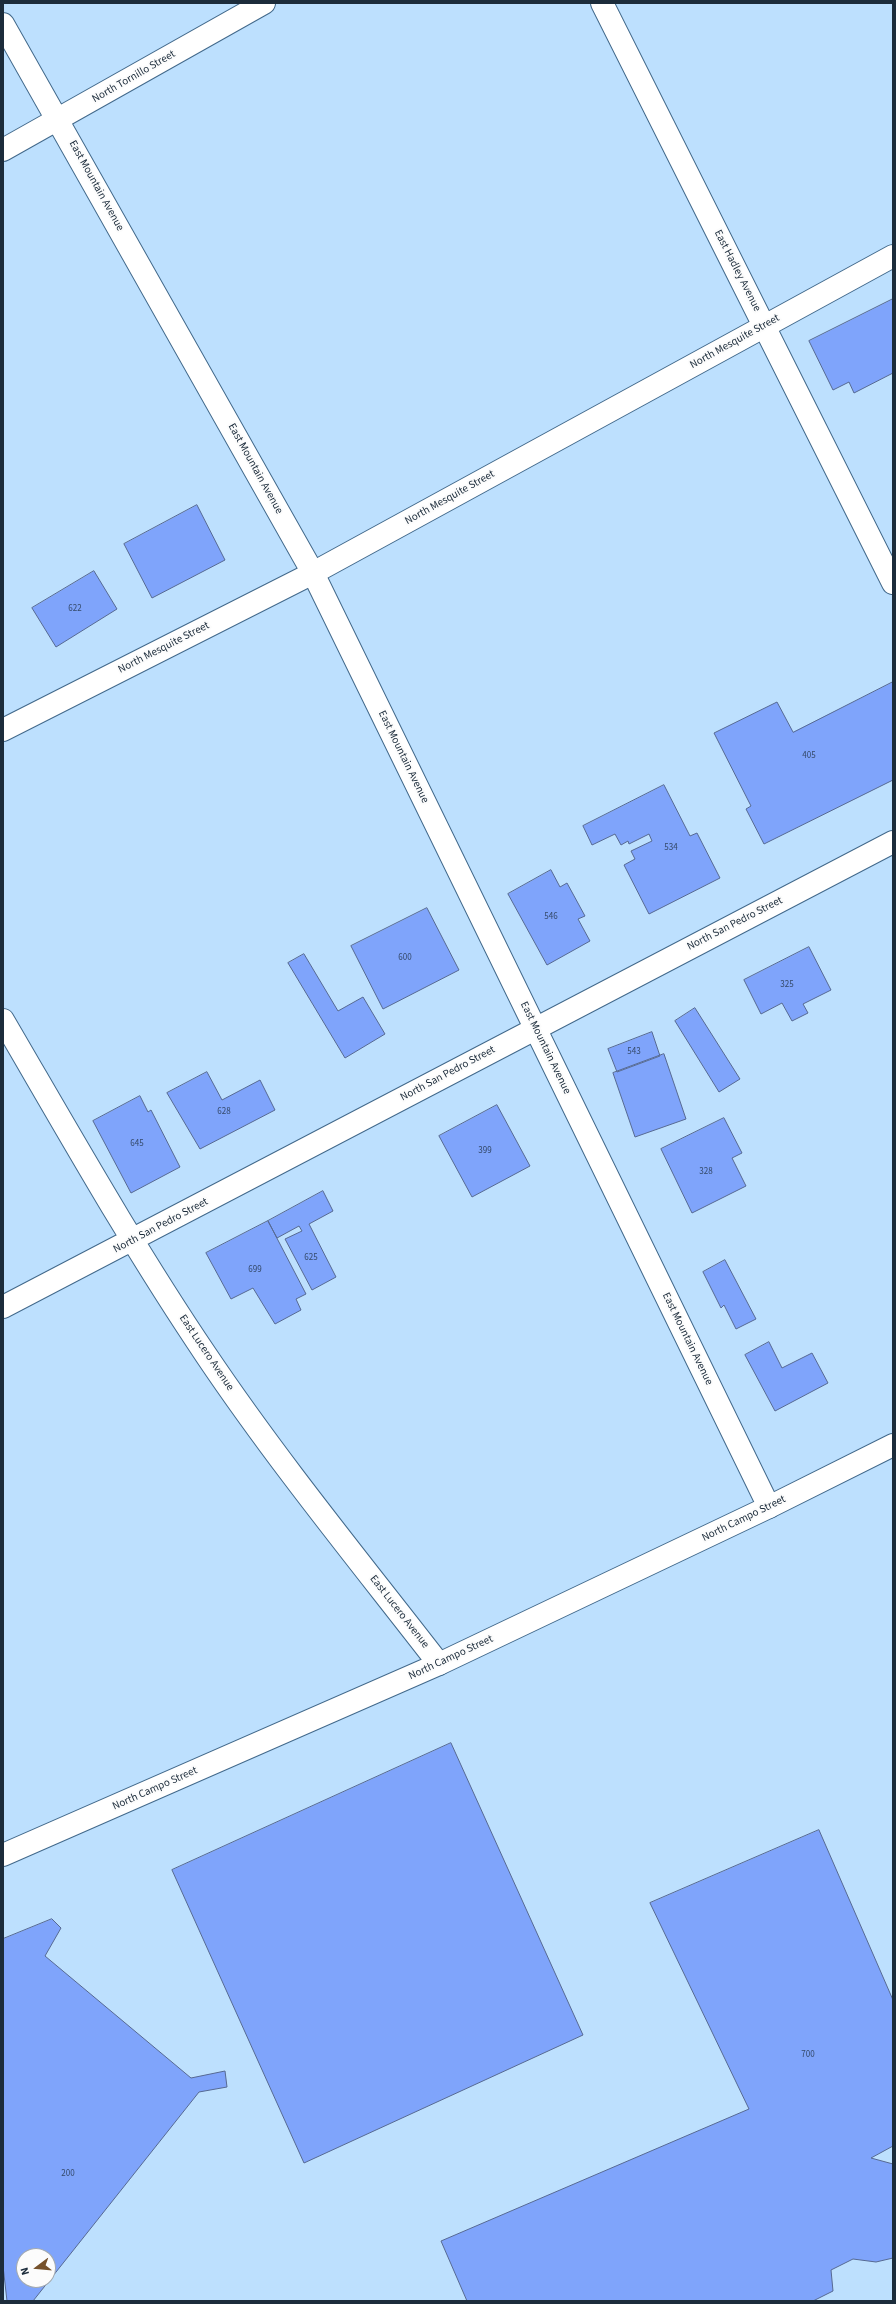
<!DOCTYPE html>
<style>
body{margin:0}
#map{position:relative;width:896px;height:2304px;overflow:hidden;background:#bde0fe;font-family:"Source Sans 3",sans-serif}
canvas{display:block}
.frame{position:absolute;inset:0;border:4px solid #1c2c3b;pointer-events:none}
.north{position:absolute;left:16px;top:2248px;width:40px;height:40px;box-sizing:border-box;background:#fcfcfc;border:1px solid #a2a9af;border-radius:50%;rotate:254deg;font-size:11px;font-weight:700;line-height:16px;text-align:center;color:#1c2c3b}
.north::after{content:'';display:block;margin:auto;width:14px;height:18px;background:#76522c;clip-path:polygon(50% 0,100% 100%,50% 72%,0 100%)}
</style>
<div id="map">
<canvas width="896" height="2304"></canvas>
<div class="frame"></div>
<div class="north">N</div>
</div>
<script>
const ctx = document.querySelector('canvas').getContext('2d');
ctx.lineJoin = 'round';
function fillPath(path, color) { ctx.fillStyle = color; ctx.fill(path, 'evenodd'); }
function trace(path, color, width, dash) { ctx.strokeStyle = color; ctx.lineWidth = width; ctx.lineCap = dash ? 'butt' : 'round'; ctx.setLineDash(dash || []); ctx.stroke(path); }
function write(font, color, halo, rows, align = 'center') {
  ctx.font = font + ' "Source Sans 3",sans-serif'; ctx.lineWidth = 4; ctx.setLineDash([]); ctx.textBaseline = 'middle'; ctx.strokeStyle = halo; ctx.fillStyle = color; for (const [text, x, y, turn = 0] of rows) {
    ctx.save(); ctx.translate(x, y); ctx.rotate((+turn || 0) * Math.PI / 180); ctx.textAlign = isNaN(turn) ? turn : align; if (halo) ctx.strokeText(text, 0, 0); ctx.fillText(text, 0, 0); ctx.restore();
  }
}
const building = new Path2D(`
 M893,299V373L854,393L849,382L833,390L809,341Z
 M197,505L225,560L152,598L124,544Z
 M94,571L117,609L56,647L32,608Z
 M893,682V780L764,844L746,809L751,806L714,733L777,702L793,732Z
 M664,785L690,836L697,833L720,878L649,914L624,865L635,859L631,851L652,841L649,834L629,844L628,841L621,845L615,834L592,845L583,826Z
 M551,870L560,887L567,883L585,916L578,919L590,941L547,965L508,894Z
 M427,908L459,970L383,1009L351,946Z
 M809,947L831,990L803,1004L808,1013L792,1021L782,1003L761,1014L744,980Z
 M304,954L338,1011L363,997L385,1034L345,1058L288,963Z
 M695,1008L740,1079L719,1092L675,1021Z
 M652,1032L660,1056L617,1072L608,1049Z
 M664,1054L686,1119L635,1137L613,1073Z
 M207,1072L222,1100L260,1080L275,1110L200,1149L167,1093Z
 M140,1096L148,1112L151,1110L180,1167L131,1193L93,1121Z
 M497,1105L530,1166L472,1197L439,1136Z
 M724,1118L742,1153L732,1158L746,1186L692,1213L661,1149Z
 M323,1191L333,1211L309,1224L336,1277L312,1290L285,1239L302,1231L299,1226L277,1238L268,1221Z
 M268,1221L306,1294L296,1299L301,1310L275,1324L253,1288L231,1299L206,1253Z
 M725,1260L756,1319L736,1329L724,1305L721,1308L703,1272Z
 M769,1342L782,1368L812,1353L828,1383L775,1411L745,1355Z
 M451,1743L583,2035L304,2163L172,1870Z
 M819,1830L893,2000V2146L871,2158L893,2164V2258L876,2262L853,2259L831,2270L833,2291L813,2301H467L441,2241L749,2109L650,1903Z
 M52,1919L61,1928L45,1956L191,2078L225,2071L227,2087L199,2092L33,2301H7L3,2266V1939ZM24,2256H48V2280H24Z`);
const street = new Path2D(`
 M602,3L893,583
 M3,24L313,573L769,1507
 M3,150L264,3
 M3,1020C69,1133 133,1247 206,1355C278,1462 360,1562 439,1664
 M3,1307L893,842`);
const secondary = new Path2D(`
 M3,730L313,573L893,256
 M3,1855L439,1664L769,1507L893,1445`);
const numberNames = [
 ["622",75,609],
 ["405",809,756],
 ["534",671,848],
 ["546",551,917],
 ["600",405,958],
 ["325",787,985],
 ["543",634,1052],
 ["628",224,1112],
 ["645",137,1144],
 ["399",485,1151],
 ["328",706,1172],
 ["625",311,1258],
 ["699",255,1270],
 ["700",808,2055],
 ["200",68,2174]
];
const streetNames = [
 ["North Tornillo Street",134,77,-30],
 ["East Mountain Avenue",96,186,61],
 ["East Hadley Avenue",737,271,63],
 ["North Mesquite Street",735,342,-29],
 ["East Mountain Avenue",255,469,61],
 ["North Mesquite Street",450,498,-29],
 ["North Mesquite Street",164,648,-27],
 ["East Mountain Avenue",403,757,64],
 ["North San Pedro Street",735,924,-27],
 ["East Mountain Avenue",545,1048,64],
 ["North San Pedro Street",448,1074,-28],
 ["North San Pedro Street",161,1226,-28],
 ["East Mountain Avenue",687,1339,64],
 ["East Lucero Avenue",206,1353,56],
 ["North Campo Street",744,1519,-26],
 ["East Lucero Avenue",399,1612,52],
 ["North Campo Street",451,1658,-25],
 ["North Campo Street",155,1789,-24]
];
fillPath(building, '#7fa4fb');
trace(building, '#566992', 1);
trace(street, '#42698b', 24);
trace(secondary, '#42698b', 24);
trace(street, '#fff', 22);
trace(secondary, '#fff', 22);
write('9px', '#354a6b', null, numberNames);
write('11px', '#1c2c3b', '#fcfcfc', streetNames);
</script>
